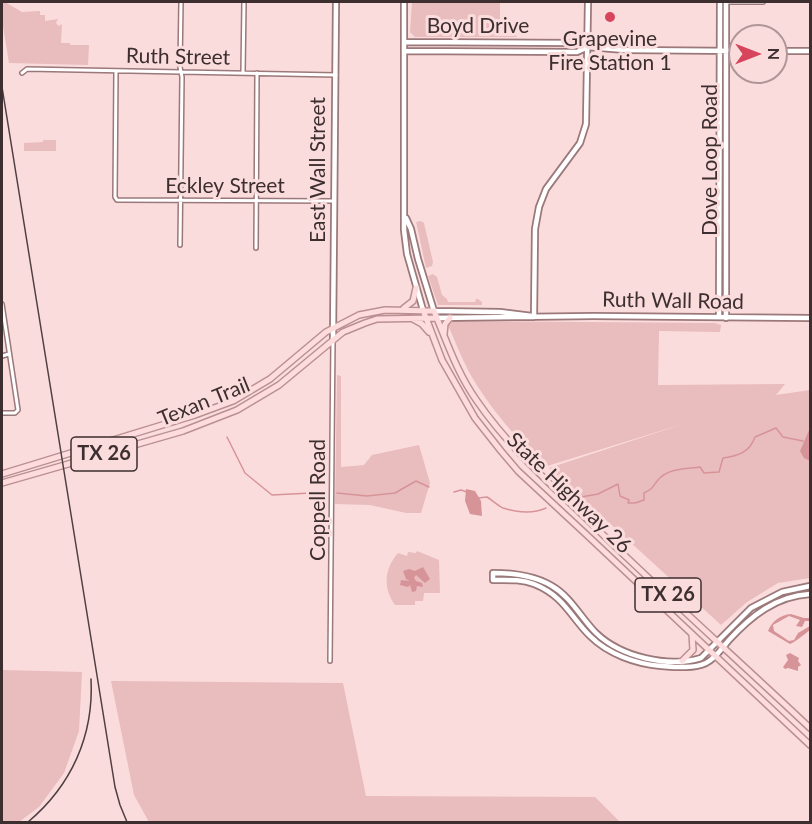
<!DOCTYPE html>
<style>
body{margin:0}
#map{position:relative;width:812px;height:824px;overflow:hidden;background:#fbdcdd;font-family:Lato,sans-serif}
canvas{display:block}
.frame{position:absolute;inset:0;border:3px solid #3d2e2f;pointer-events:none}
.north{position:absolute;left:728px;top:24px;width:60px;height:60px;box-sizing:border-box;background:#fbdcdd;border:2px solid #af9697;border-radius:50%;rotate:90deg;font-size:16px;font-weight:700;line-height:24px;text-align:center;color:#3d2e2f}
.north::after{content:'';display:block;margin:auto;width:21px;height:27px;background:#d6455b;clip-path:polygon(50% 0,100% 100%,50% 72%,0 100%)}
</style>
<div id="map">
<canvas width="812" height="824"></canvas>
<div class="frame"></div>
<div class="north">N</div>
</div>
<script>
const ctx = document.querySelector('canvas').getContext('2d');
ctx.lineJoin = 'round';
function fillPath(path, color) { ctx.fillStyle = color; ctx.fill(path, 'evenodd'); }
function trace(path, color, width, dash) { ctx.strokeStyle = color; ctx.lineWidth = width; ctx.lineCap = dash ? 'butt' : 'round'; ctx.setLineDash(dash || []); ctx.stroke(path); }
function write(font, color, halo, rows, align = 'center') {
  ctx.font = font + ' Lato,sans-serif'; ctx.lineWidth = 6; ctx.setLineDash([]); ctx.textBaseline = 'middle'; ctx.strokeStyle = halo; ctx.fillStyle = color; for (const [text, x, y, turn = 0] of rows) {
    ctx.save(); ctx.translate(x, y); ctx.rotate((+turn || 0) * Math.PI / 180); ctx.textAlign = isNaN(turn) ? turn : align; if (halo) ctx.strokeText(text, 0, 0); ctx.fillText(text, 0, 0); ctx.restore();
  }
}
const green = new Path2D(`
 M2,2H5L22,12L40,11V15H45V21L58,19L56,23L59,26L62,24L61,43H70V45H89L88,65L9,63L2,20Z
 M412,2H500V36H512V33H515L517,37H415L410,32Z
 M43,140H56V151H24V143L43,142Z
 M421,221L424,223L433,262L432,266L426,268L416,222Z
 M433,274L437,277L442,295L447,299L448,302H475L476,299H478L482,302V305H438L428,276Z
 M454,321L715,323L721,325L720,332L659,331L658,385L785,384L776,395L810,390V578L778,583L747,602L721,625L549,468L686,423L544,467C516,437 489,408 469,372C461,357 455,341 448,325Z
 M337,375L341,376V467L364,465L372,455L419,445L430,483L421,513H406L370,505L335,504Z
 M417,551L439,560L440,593H424L423,601H415V605H395C383,588 384,569 398,553L407,556L408,552L416,553Z
 M2,670L82,672L79,731L64,773L39,807L19,822H2Z
 M111,681L343,683L366,796L595,797L620,822H149L134,795Z`);
const water = new Path2D(`
 M810,428V461L804,458L800,451Z
 M466,489L475,491L481,501L482,516L470,514L465,501Z
 M423,567L430,579L425,583L416,575L414,578L416,581L422,583L423,587L417,586L416,591L412,592L410,585L408,587L400,585L401,580L410,581L406,579L403,571L409,569L415,571Z
 M791,614L804,618H810V621H805L802,627L796,626L800,620L789,616L773,625L774,631L789,641L794,640L798,633L810,626V630C803,635 797,641 790,644L768,631C772,621 780,615 791,614Z
 M790,653L799,658L798,661L801,665L798,667V671L788,668L785,669L783,667L788,660L786,655Z`);
const stream = new Path2D(`
 M227,437L245,473L272,495L311,493
 M454,492L461,490L467,492
 M337,493L367,496L395,493L416,481L429,487
 M581,497L598,494L618,484L620,496L629,500L628,503H635L644,500V493C654,488 652,487 658,480C668,468 686,469 700,467L704,473L719,472L723,458C738,456 750,452 755,437L776,428L783,437L803,441
 M478,498L487,497C492,500 498,506 503,508C516,512 533,514 546,508`);
const street = new Path2D(`
 M726,2H763
 M116,71L115,197L117,200L334,201
 M22,73L27,69L336,75
 M243,73L244,2
 M180,245L182,77L180,67L181,2
 M256,248L257,73
 M2,304L18,410L15,413H2
 M2,356L9,354
 M330,661L333,339`);
const secondary = new Path2D(`
 M404,2V230L407,254L423,310
 M726,2V318
 M404,42L577,43L588,47L625,50L740,51
 M404,51L577,52L588,47
 M776,51H810
 M406,218L411,229L418,259L434,311L500,312L532,316
 M534,317L535,229L539,207L546,189L580,143L586,124L588,2
 M719,317L720,2
 M437,318L593,316L810,318
 M333,339L336,2
 M810,586L782,592L751,608L701,658C668,668 621,657 596,633C581,618 571,597 552,586C534,575 513,573 493,573V580C507,580 521,579 534,584C564,596 570,616 590,636C608,654 636,664 661,666C675,667 693,669 706,663C716,658 722,648 729,640C751,616 776,596 810,594`);
const primary = new Path2D(`
 M404,308L413,301L416,288
 M423,310L442,360L475,418L501,451L518,471L589,537L810,745
 M413,319L422,324L429,332
 M444,334L445,324L450,318
 M2,474L195,415L233,401L270,379L326,332L359,315L385,310L434,311C447,342 457,373 477,401C510,449 553,486 595,527C665,595 739,661 810,728
 M2,483L183,431L237,410L279,385L343,332L365,323L377,319L437,318
 M682,661L693,650L692,634`);
const rail = new Path2D(`
 M2,87L115,787L120,805L127,822
 M28,822C71,786 94,736 91,679`);
const markers = [
 [610,17,6,"#d6455b"]
];
const shields = [
 [104,454,66],
 [668,595,66]
];
const shieldNames = [
 ["TX 26",104,454],
 ["TX 26",668,595]
];
const streetNames = [
 ["Boyd Drive",478,26],
 ["Ruth Street",178,57,1],
 ["Dove Loop Road",710,160,-90],
 ["East Wall Street",318,170,-90],
 ["Eckley Street",225,186],
 ["Ruth Wall Road",673,301,1],
 ["Texan Trail",204,402,-22],
 ["State Highway 26",569,493,44],
 ["Coppell Road",318,500,-90]
];
const poiNames = [
 ["Grapevine",610,39],
 ["Fire Station 1",610,63]
];
fillPath(green, '#e9bcbe');
fillPath(water, '#d79498');
trace(stream, '#d79498', 1.5);
trace(street, '#9b7879', 6);
trace(secondary, '#9b7879', 8);
trace(primary, '#ba9092', 8);
trace(street, '#fff', 3);
trace(secondary, '#fff', 4.5);
trace(primary, '#fedcdd', 5);
trace(rail, '#503f40', 1.5);
for (const [x, y, r, color] of markers) { const dot = new Path2D(); dot.arc(x, y, r, 0, 2 * Math.PI); ctx.fillStyle = color; ctx.fill(dot); trace(dot, '#fbdcdd', 2); }
for (const [x, y, w] of shields) { const box = new Path2D(); box.roundRect(x - w / 2, y - 17, w, 34, 4.5); ctx.fillStyle = '#fbdcdd'; ctx.fill(box); trace(box, '#3d2e2f', 1.5); }
write('bold 20px', '#3d2e2f', null, shieldNames);
write('21px', '#3d2e2f', '#fbdcdd', streetNames);
write('21px', '#3d2e2f', '#fbdcdd', poiNames);
</script>
